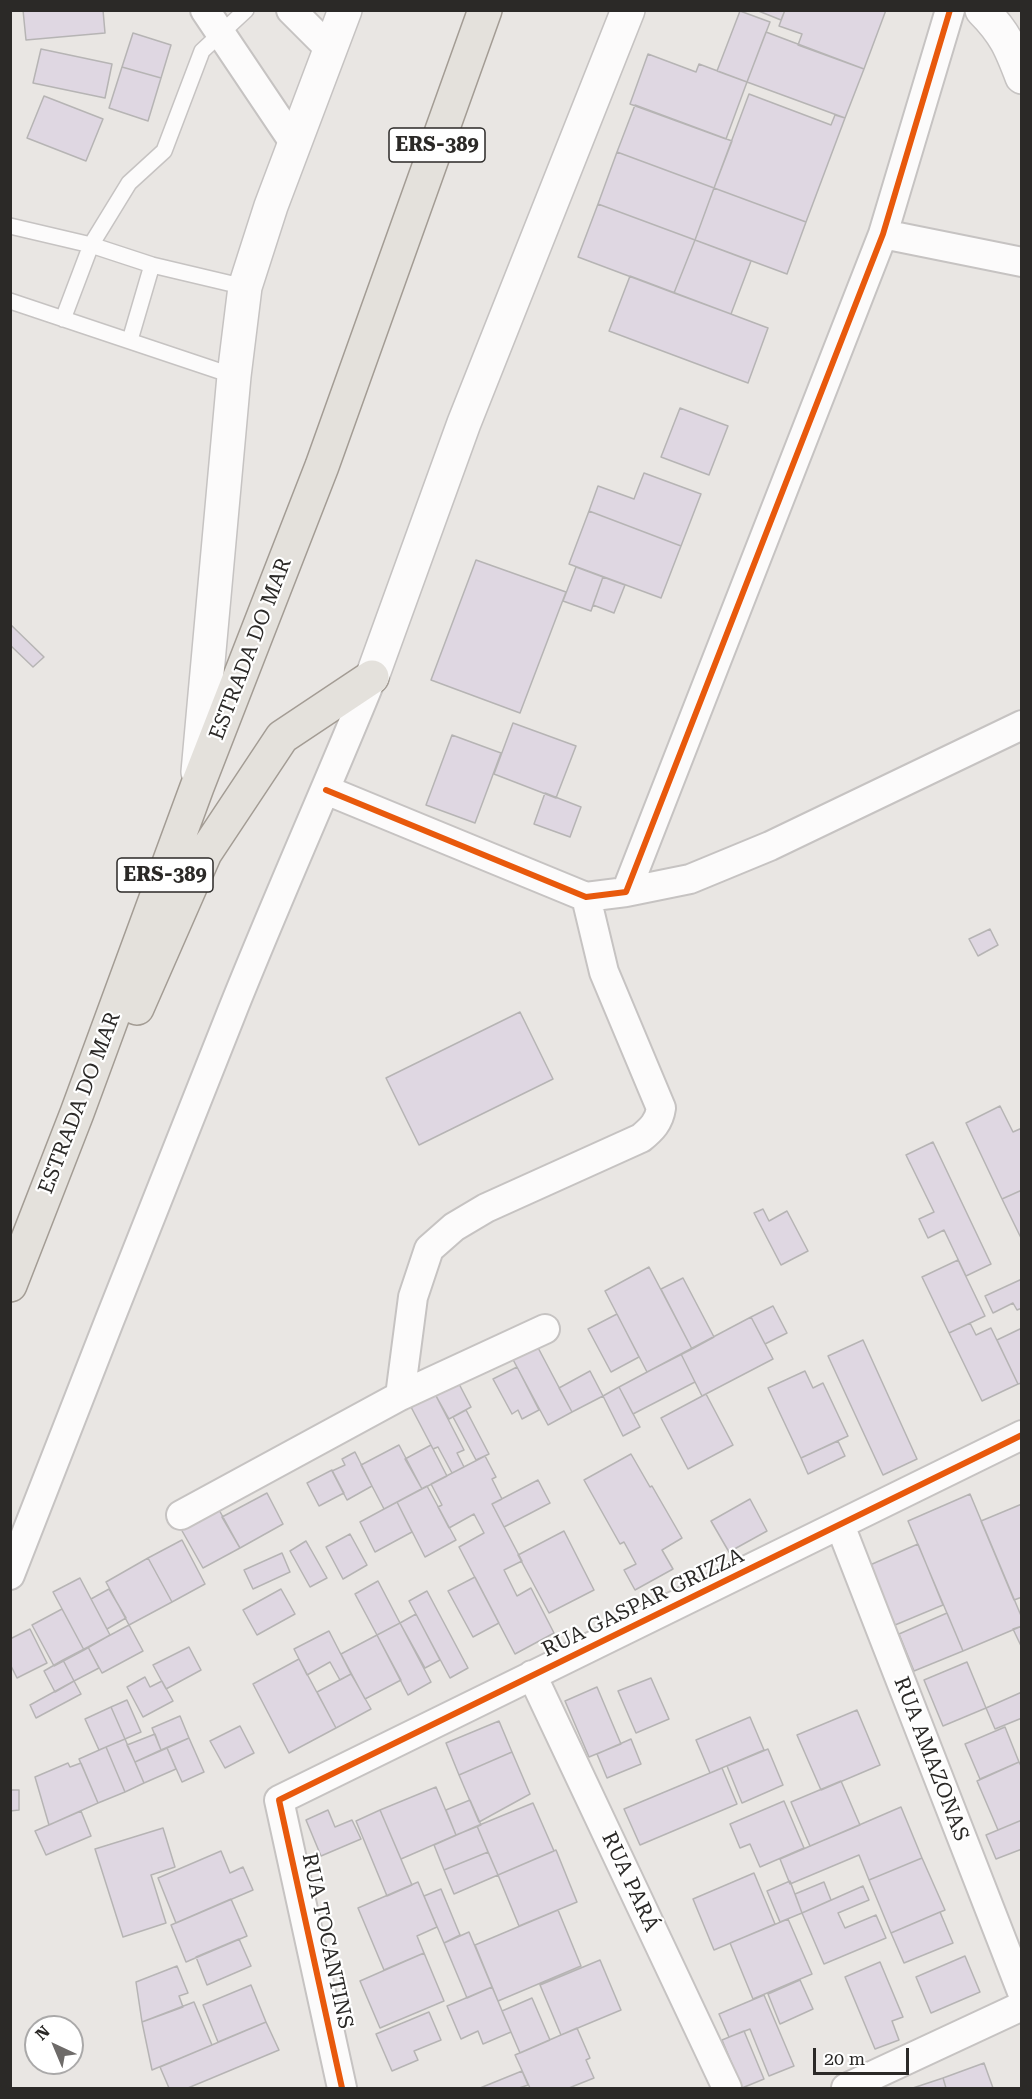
<!DOCTYPE html>
<meta charset="utf-8">
<style>
body{margin:0}
#map{position:relative;width:1032px;height:2099px;overflow:hidden;background:#e9e6e3;font-family:"Roboto Serif",serif}
canvas{display:block}
.frame{position:absolute;inset:0;border:12px solid #2b2927;pointer-events:none}
.north{position:absolute;left:24px;top:2015px;width:60px;height:60px;box-sizing:border-box;background:#fff;border:2px solid #aaa9a9;border-radius:50%;rotate:316deg;font-size:16px;font-weight:700;line-height:24px;text-align:center;color:#2b2927}
.north::after{content:'';display:block;margin:auto;width:21px;height:27px;background:#6e6b69;clip-path:polygon(50% 0,100% 100%,50% 72%,0 100%)}
.scale{position:absolute;left:813px;top:2048px;width:96px;height:27px;box-sizing:border-box;border:3px solid #2b2927;border-top:0;padding-left:8px;font-size:18px;line-height:21px;white-space:nowrap;color:#2b2927;-webkit-text-stroke:4px #fff;paint-order:stroke}
</style>
<div id="map">
<canvas width="1032" height="2099"></canvas>
<div class="frame"></div>
<div class="north">N</div>
<div class="scale">20 m</div>
</div>
<script>
const ctx = document.querySelector('canvas').getContext('2d');
ctx.lineJoin = 'round';
function fillPath(path, color) { ctx.fillStyle = color; ctx.fill(path, 'evenodd'); }
function trace(path, color, width, dash) { ctx.strokeStyle = color; ctx.lineWidth = width; ctx.lineCap = dash ? 'butt' : 'round'; ctx.setLineDash(dash || []); ctx.stroke(path); }
function write(font, color, halo, rows, align = 'center') {
  ctx.font = font + ' "Roboto Serif",serif'; ctx.lineWidth = 4.5; ctx.setLineDash([]); ctx.textBaseline = 'middle'; ctx.strokeStyle = halo; ctx.fillStyle = color; for (const [text, x, y, turn = 0] of rows) {
    ctx.save(); ctx.translate(x, y); ctx.rotate((+turn || 0) * Math.PI / 180); ctx.textAlign = isNaN(turn) ? turn : align; if (halo) ctx.strokeText(text, 0, 0); ctx.fillText(text, 0, 0); ctx.restore();
  }
}
const building = new Path2D(`
 M23,10H103L105,33L26,40Z
 M756,10H785L781,20Z
 M785,10H886L864,69L798,45L802,34L779,26Z
 M740,11L770,22L747,82L717,71Z
 M766,32L864,69L845,118L747,82Z
 M133,33L171,45L161,78L122,67Z
 M41,49L112,64L105,98L33,83Z
 M648,54L696,72L699,64L747,82L726,139L630,104Z
 M122,67L161,78L148,121L109,108Z
 M749,94L831,125L835,115L845,118L806,222L714,188Z
 M44,96L103,119L86,161L27,138Z
 M635,105L732,141L714,188L617,152Z
 M617,152L714,188L695,240L598,204Z
 M714,188L806,222L787,274L695,240Z
 M598,204L695,240L674,293L578,257Z
 M695,240L751,261L731,314L674,293Z
 M630,276L768,328L748,383L609,331Z
 M680,408L728,426L709,475L661,457Z
 M644,473L701,494L681,546L589,511L598,486L634,499Z
 M589,511L681,546L661,598L569,564Z
 M476,560L566,592L520,713L431,680Z
 M576,567L603,577L591,611L563,601Z
 M603,577L625,585L614,613L593,605Z
 M10,624L44,657L33,667L10,645Z
 M513,723L576,746L556,798L494,774Z
 M452,735L501,753L475,823L426,805Z
 M545,793L581,807L570,837L534,824Z
 M990,929L998,945L978,956L969,939Z
 M520,1012L553,1079L419,1145L386,1078Z
 M1000,1106L1013,1132L1022,1128V1190L1002,1199L966,1123Z
 M933,1142L991,1264L966,1276L944,1230L928,1238L919,1219L934,1212L906,1155Z
 M1022,1190V1240L1002,1199Z
 M763,1209L769,1221L787,1211L808,1251L781,1265L754,1213Z
 M958,1260L985,1316L949,1333L922,1277Z
 M649,1267L692,1349L647,1372L605,1291Z
 M683,1278L714,1337L692,1349L661,1289Z
 M1022,1279V1308L1017,1310L1013,1303L993,1313L985,1296Z
 M773,1306L787,1333L765,1344L751,1317Z
 M617,1314L639,1357L611,1372L588,1329Z
 M751,1317L773,1359L702,1396L681,1354Z
 M970,1323L976,1335L991,1328L1018,1384L982,1401L949,1333Z
 M1022,1328V1383L1018,1384L997,1340Z
 M863,1340L917,1459L883,1475L828,1356Z
 M535,1342L572,1412L548,1425L510,1354Z
 M681,1354L695,1382L633,1414L619,1387Z
 M517,1367L539,1410L522,1419L518,1410L512,1414L493,1379Z
 M590,1371L603,1396L572,1412L559,1388Z
 M805,1371L813,1388L823,1383L848,1436L801,1458L768,1388Z
 M458,1382L471,1407L449,1419L435,1394Z
 M619,1387L640,1427L623,1436L603,1396Z
 M435,1394L464,1450L457,1453L464,1467L452,1473L438,1447L433,1449L411,1407Z
 M706,1394L733,1445L688,1469L661,1418Z
 M466,1410L489,1454L476,1460L453,1417Z
 M838,1441L845,1456L808,1474L801,1458Z
 M399,1445L422,1489L384,1509L361,1465Z
 M431,1445L447,1476L422,1489L405,1459Z
 M355,1452L372,1486L347,1500L332,1471L345,1465L342,1459Z
 M631,1454L650,1487L652,1486L682,1538L662,1550L673,1569L635,1590L624,1570L636,1564L624,1542L620,1544L584,1480Z
 M485,1456L496,1477L492,1479L502,1499L492,1504L522,1561L504,1570L517,1596L531,1588L554,1633L515,1654L459,1547L484,1533L474,1514L449,1528L438,1507L442,1505L431,1484Z
 M332,1470L344,1493L319,1506L307,1483Z
 M538,1480L550,1503L504,1527L492,1504Z
 M427,1486L456,1540L425,1557L397,1502Z
 M267,1493L283,1524L240,1548L222,1517Z
 M970,1494L1022,1618V1626L963,1651L908,1521Z
 M750,1499L767,1531L729,1552L711,1521Z
 M397,1502L412,1532L375,1552L360,1522Z
 M1022,1504V1597L1014,1600L981,1521Z
 M218,1508L240,1548L203,1568L181,1529Z
 M564,1531L594,1590L549,1613L518,1555Z
 M350,1534L367,1565L343,1579L326,1547Z
 M182,1540L205,1584L172,1602L148,1558Z
 M306,1541L327,1578L310,1587L290,1551Z
 M918,1544L943,1605L895,1625L870,1565Z
 M282,1553L290,1572L253,1589L244,1570Z
 M148,1558L172,1602L129,1625L106,1582Z
 M475,1577L499,1623L473,1637L448,1591Z
 M80,1578L110,1635L84,1650L53,1592Z
 M378,1581L400,1623L377,1635L355,1594Z
 M109,1589L126,1618L107,1629L91,1599Z
 M281,1589L295,1614L257,1635L243,1610Z
 M427,1591L468,1668L450,1678L409,1601Z
 M62,1609L84,1650L54,1666L32,1625Z
 M947,1613L963,1651L914,1671L899,1634Z
 M416,1614L440,1660L425,1668L400,1623Z
 M400,1623L431,1682L408,1695L377,1635Z
 M129,1625L143,1651L102,1673L88,1647Z
 M1022,1626V1648L1013,1629Z
 M30,1629L47,1663L17,1678L10,1664V1639Z
 M329,1631L351,1674L340,1680L330,1662L307,1675L294,1649Z
 M377,1635L401,1680L365,1699L341,1654Z
 M88,1647L99,1668L74,1681L63,1660Z
 M189,1647L201,1670L166,1689L153,1665Z
 M299,1659L336,1728L289,1753L253,1684Z
 M63,1660L74,1681L55,1692L44,1671Z
 M967,1662L986,1708L943,1726L924,1680Z
 M351,1674L371,1709L336,1728L317,1692Z
 M145,1677L150,1687L162,1681L173,1701L143,1717L127,1687Z
 M651,1678L669,1719L636,1733L618,1691Z
 M74,1681L81,1694L36,1718L30,1705Z
 M597,1687L621,1744L589,1757L565,1701Z
 M1022,1692V1718L995,1729L986,1708Z
 M127,1700L141,1732L125,1739L111,1707Z
 M111,1707L125,1739L99,1750L85,1719Z
 M857,1710L880,1765L821,1790L797,1735Z
 M180,1716L189,1738L161,1750L152,1728Z
 M750,1717L764,1750L710,1773L696,1740Z
 M499,1721L512,1752L459,1775L446,1743Z
 M240,1726L254,1753L225,1768L210,1741Z
 M1005,1727L1019,1762L980,1779L965,1744Z
 M155,1734L161,1750L135,1762L127,1745Z
 M189,1738L204,1772L182,1782L167,1748Z
 M125,1739L144,1783L125,1792L106,1747Z
 M631,1739L641,1764L607,1778L597,1754Z
 M106,1747L125,1792L98,1803L79,1759Z
 M167,1748L176,1769L144,1783L135,1762Z
 M768,1749L783,1785L742,1803L727,1766Z
 M512,1752L530,1794L479,1822L459,1775Z
 M1019,1762L1022,1768V1820L998,1830L977,1781Z
 M68,1763L70,1767L81,1763L98,1803L49,1825L35,1777Z
 M722,1768L737,1804L640,1845L624,1809Z
 M841,1781L860,1825L810,1846L791,1802Z
 M436,1787L456,1835L401,1859L380,1810Z
 M10,1790H19V1810L10,1811Z
 M470,1800L481,1825L456,1835L446,1810Z
 M784,1801L804,1848L760,1867L750,1844L740,1848L730,1824Z
 M533,1803L554,1851L498,1875L477,1826Z
 M901,1807L922,1858L869,1880L859,1855L790,1884L780,1859Z
 M328,1810L335,1827L352,1820L361,1839L321,1856L306,1820Z
 M380,1810L412,1885L387,1896L356,1821Z
 M81,1811L91,1836L46,1855L35,1831Z
 M1022,1820V1849L996,1859L986,1835Z
 M477,1826L488,1852L444,1870L434,1845Z
 M163,1828L175,1867L151,1875L166,1923L123,1937L95,1849Z
 M556,1850L577,1902L519,1926L498,1875Z
 M221,1851L230,1873L243,1867L253,1890L176,1923L158,1878Z
 M488,1852L498,1875L454,1894L444,1870Z
 M922,1858L945,1910L891,1933L869,1880Z
 M754,1873L775,1924L714,1950L693,1899Z
 M790,1881L802,1913L780,1922L767,1891Z
 M418,1882L437,1927L417,1936L424,1953L384,1970L358,1908Z
 M824,1882L831,1900L802,1913L795,1894Z
 M863,1886L869,1900L838,1913L845,1928L876,1915L886,1938L824,1964L802,1913Z
 M441,1889L460,1935L444,1943L424,1896Z
 M231,1899L247,1936L186,1962L171,1925Z
 M558,1910L581,1966L498,2001L475,1945Z
 M940,1912L953,1943L904,1963L891,1933Z
 M788,1919L812,1974L753,1999L730,1943Z
 M469,1932L492,1987L467,1998L444,1943Z
 M239,1939L251,1966L207,1985L196,1957Z
 M424,1953L444,2001L380,2028L360,1981Z
 M965,1956L980,1992L931,2013L916,1977Z
 M600,1960L621,2010L561,2035L540,1985Z
 M880,1962L903,2017L892,2021L899,2040L875,2049L845,1977Z
 M177,1966L188,1993L179,1996L183,2007L142,2022L136,1982Z
 M800,1980L813,2009L780,2024L768,1994Z
 M251,1985L266,2022L218,2042L203,2005Z
 M492,1987L511,2032L483,2044L478,2031L461,2039L447,2006Z
 M764,1995L794,2066L769,2076L750,2029L729,2037L719,2014Z
 M532,1998L550,2040L520,2053L502,2011Z
 M194,2002L212,2045L152,2070L142,2022Z
 M429,2012L441,2040L414,2051L418,2060L392,2071L376,2034Z
 M266,2022L279,2050L188,2088H169L160,2067Z
 M577,2028L590,2058L586,2060L594,2078L569,2088H530L515,2055Z
 M744,2031L764,2079L742,2088L722,2040Z
 M984,2063L993,2088H946L943,2078Z
 M522,2071L528,2085L519,2088H480Z
 M943,2078L946,2088H913Z`);
const lane = new Path2D(`
 M10,226L91,245L152,265L245,287
 M10,301L234,376
 M63,319L91,245L129,183L164,151L202,51L246,10
 M130,340L152,265`);
const street = new Path2D(`
 M205,10L295,144
 M291,10L330,49
 M883,234L1022,262
 M326,790L586,897L626,892L883,234L950,10
 M626,892L690,879L770,846L1022,725
 M400,1396L413,1297L429,1249L454,1227L486,1208L641,1138C652,1129 659,1122 661,1108L604,972L586,897
 M181,1515L400,1396L545,1329
 M840,1525L1022,1992
 M10,1575C83,1388 156,1200 231,1014C276,901 326,790 372,677
 M532,1675L727,2088
 M342,2088L279,1800L1022,1435
 M846,2088L1022,2006`);
const secondary = new Path2D(`
 M982,10C1005,33 1011,48 1022,77
 M372,677L464,423L628,10
 M198,772L234,376L245,287L271,206L345,10`);
const primary = new Path2D(`
 M137,1008L205,853L282,737L372,677
 M10,1285L77,1113L197,787L322,466L485,10`);
const cycleway = new Path2D(`
 M326,790L586,897L626,892L883,234L950,10
 M342,2088L279,1800L1022,1435`);
const shields = [
 [437,145,96],
 [165,875,96]
];
const shieldNames = [
 ["ERS-389",437,145],
 ["ERS-389",165,875]
];
const streetNames = [
 ["ESTRADA DO MAR",251,649,-69],
 ["ESTRADA DO MAR",80,1103,-69],
 ["RUA GASPAR GRIZZA",643,1603,-26],
 ["RUA AMAZONAS",931,1759,69],
 ["RUA PARÁ",630,1882,65],
 ["RUA TOCANTINS",327,1941,78]
];
fillPath(building, '#dfd7e2');
trace(building, '#b6b4b4', 1.5);
trace(lane, '#c6c3c2', 18);
trace(street, '#c6c3c2', 32);
trace(secondary, '#c6c3c2', 36);
trace(primary, '#a39c94', 36);
trace(lane, '#fcfbfb', 15);
trace(street, '#fcfbfb', 28);
trace(secondary, '#fcfbfb', 33);
trace(primary, '#e4e1dc', 33);
trace(cycleway, '#e8590c', 6);
for (const [x, y, w] of shields) { const box = new Path2D(); box.roundRect(x - w / 2, y - 17, w, 34, 4.5); ctx.fillStyle = '#fff'; ctx.fill(box); trace(box, '#2b2927', 1.5); }
write('bold 20px', '#2b2927', null, shieldNames);
write('21px', '#2b2927', '#fff', streetNames);
</script>
